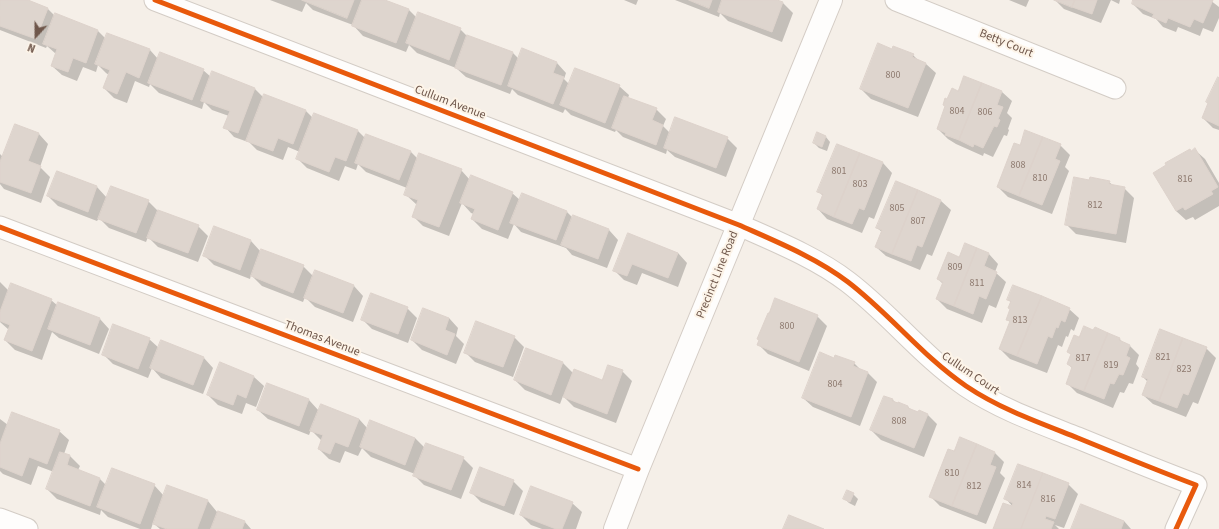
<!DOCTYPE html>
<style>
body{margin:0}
#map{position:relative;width:1219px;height:529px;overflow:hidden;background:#f5efe8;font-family:"Source Sans 3",sans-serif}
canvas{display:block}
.north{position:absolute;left:16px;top:16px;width:40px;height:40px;-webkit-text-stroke:3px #fdf4e8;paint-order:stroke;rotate:201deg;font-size:11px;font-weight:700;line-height:16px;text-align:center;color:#6f574b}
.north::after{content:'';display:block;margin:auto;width:14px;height:18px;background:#6f574b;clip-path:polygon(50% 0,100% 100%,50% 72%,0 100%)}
</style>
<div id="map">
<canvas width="1219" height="529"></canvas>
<div class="north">N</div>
</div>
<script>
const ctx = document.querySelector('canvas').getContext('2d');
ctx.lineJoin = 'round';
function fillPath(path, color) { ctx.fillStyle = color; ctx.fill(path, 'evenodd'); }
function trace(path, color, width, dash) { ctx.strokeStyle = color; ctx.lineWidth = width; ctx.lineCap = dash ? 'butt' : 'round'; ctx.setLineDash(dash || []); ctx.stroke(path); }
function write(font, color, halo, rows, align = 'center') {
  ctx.font = font + ' "Source Sans 3",sans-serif'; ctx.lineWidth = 4; ctx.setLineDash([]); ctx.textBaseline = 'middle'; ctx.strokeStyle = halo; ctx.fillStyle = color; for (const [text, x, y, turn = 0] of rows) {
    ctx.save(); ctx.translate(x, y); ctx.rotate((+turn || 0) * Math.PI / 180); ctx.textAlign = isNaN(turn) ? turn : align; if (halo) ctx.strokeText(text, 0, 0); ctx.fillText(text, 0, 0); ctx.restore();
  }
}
const shadow = new Path2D(`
 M0,0H25L48,9L55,16V15L98,31L106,39L150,50L158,59L203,70L211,77L255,89L264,98L265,95L306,111L313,118L358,131L366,139L410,151L418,159L461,170L470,180L512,193L520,200L567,212L573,218V217L609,230L618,240L607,268L572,255L566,248L521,232L514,224L508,239L482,229L472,219L474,214L471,213L462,203L449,236L423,226L413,216L417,205L405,194L407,188L366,172L358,164L356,170L345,166L339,181L307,168L297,158L300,152L288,147L283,160L257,150L248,141V142L234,137L225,127L229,116L212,110L204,102L202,109L159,93L150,84L149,87L135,81L127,103L114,98L104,88L109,75L106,73L98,65L96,72L83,67L77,81L62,75L52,66L56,54L47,46L46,48L0,30Z
 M270,0H383L409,10L417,18L460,29L467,36L513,53L519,59L557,63L566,73L564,79L569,84L619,86L629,95L628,98L656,109L666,119L663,126L670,133L727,138L737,148L726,177L675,157L667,150L666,154L623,137L616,130L615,132L571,115L565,109L563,113L518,95L512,89L510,94L466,77L456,68L417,53L409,45L406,52L363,36L353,25L313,10L306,3L302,12Z
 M624,0H638L636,5Z
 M675,0H774L783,3L793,13L782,42L728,21L720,13L719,17Z
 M1009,0H1029L1026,7Z
 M1055,0H1111L1101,23L1064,9Z
 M1111,0H1120L1119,4Z
 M1133,0H1210L1219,7V18L1213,32L1203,28L1200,36L1178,27L1176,32L1163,27L1156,19L1143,14L1133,4Z
 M893,50L913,55L919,61L926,64L936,73L918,117L871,99L861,89Z
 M964,77L1002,92L1012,101L1007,113L1012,118L1008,129L1009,130L1007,136L1004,135L993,157L984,153L983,156L956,144L948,139L938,129L948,100L958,92Z
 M1219,79V130L1213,128L1203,118Z
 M15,125L39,134L48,144L40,167L50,177L41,203L4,189L0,184V154L3,157Z
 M818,134L826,137L830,142L827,151L819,148L814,143Z
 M838,145L883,163L892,173L874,219L869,217L862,233L827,219L818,209L823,196L819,192Z
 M1060,145L1070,155L1065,167L1069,171L1052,214L1008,197L998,187L1020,146Z
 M1195,150L1205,159L1219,183V206L1195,220L1193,217L1186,220L1176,211L1168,165Z
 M57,172L97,187L107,198L148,201L159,212L198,226L208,236L198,262L158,247L148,237L146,242L109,228L99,218L97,221L58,206L48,196Z
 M1090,181L1109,182L1114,186L1124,188L1134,198L1126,243L1076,234L1066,224Z
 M896,182L941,201L951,210L932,256L927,254L920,270L886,256L876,247L882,232L877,228Z
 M215,228L251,241L261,252L303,266L313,276L354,286L363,296L353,322L315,307L305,297L303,302L262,286L251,275L250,279L214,265L204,255Z
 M628,234L678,253L687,263L678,287L642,273L637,285L624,280L614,270Z
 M989,254L998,264L995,272L1006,282L996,308L989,305L982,323L947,309L937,299L943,284L938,279L960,258Z
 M0,282L9,291L51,300L58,306L100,319L109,329L99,354L59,338L52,332L42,360L15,350L5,340L9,330L0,322Z
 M1008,300L1069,309L1079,318L1074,331L1071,329L1068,337L1066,336L1062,347L1058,345L1047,373L1010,359L1000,349L1011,323L1007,319L1011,310L1012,303Z
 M407,308L417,318L408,343L372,329L362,319Z
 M770,315L817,316L827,326L809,371L768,354L758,344Z
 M449,318L458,328L456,336L464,344L456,364L422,350L412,340Z
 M514,337L524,347L513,377L475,362L465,352Z
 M1119,338L1124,344L1130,346L1139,355L1136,364L1139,368L1133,384L1129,383L1124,393L1120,392L1113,408L1077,393L1067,383L1073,369L1068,364L1072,355L1068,352L1080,339Z
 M149,339L159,348L204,358L213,368L203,394L161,378L152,368L148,378L113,364L103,354Z
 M1206,348L1216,358L1198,404L1193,402L1186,417L1153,404L1143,395L1148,382L1143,377Z
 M835,359L854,363L861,370L868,373L877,382L860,426L813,407L803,398Z
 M563,363L573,373L602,381L622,371L632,381L616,423L574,407L563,396L560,404L525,390L515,380Z
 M220,364L254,377L264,386L256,407L246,403L242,414L218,405L208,395Z
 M268,384L309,400L319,411L321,405L359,419L368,429L371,422L415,438L425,448L463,458L473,468L461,499L424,485L414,475L415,474L371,457L362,448L358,456L345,451L340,463L329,459L319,449L321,440L311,430L309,435L268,419L258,410Z
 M884,397L893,400L897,404L908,407L912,410L928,415L937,424L924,457L881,440L871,430Z
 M0,419L8,425L59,431L69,440L64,454L70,456L80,466L78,470L100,479L107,486L154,485L164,496L168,486L208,501L217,512L245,522L251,529H160L153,523L151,529H140L108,517L101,510L100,515L57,499L47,489L54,472L38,466L31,485L3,474L0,471Z
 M955,452L995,453L1004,462L1000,473L1005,478L986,524L940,506L930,496Z
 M513,481L523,491L514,515L481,502L472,493Z
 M1068,484L1078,494L1064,528L1055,525L1059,529H994L1014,508L1006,499Z
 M853,494L858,499L855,506L849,503L844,498Z
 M572,503L582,512L576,529H542L531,525L521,515Z
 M1082,505L1124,521L1131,529H1072Z`);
const building = new Path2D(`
 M0,0H28L48,8L36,39L0,26Z
 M302,0H354L347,18Z
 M362,0H385L409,9L396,43L352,26Z
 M689,0H712L709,8Z
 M722,0H777L783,2L772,32L718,12Z
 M1054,0H1075L1072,7Z
 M1075,0H1097L1092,14L1072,7Z
 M1133,0H1213L1203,23L1194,19L1190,27L1168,18L1166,23L1152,17L1154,14L1132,4Z
 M418,12L461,28L449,60L406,43Z
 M55,13L98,30L86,63L73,58L68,72L51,66L57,49L43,44Z
 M107,33L150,49L139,78L126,72L117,94L103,88L110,70L95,64Z
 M467,35L513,52L501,85L455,68Z
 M878,43L892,49L893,46L914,54L912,57L926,63L908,108L860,89Z
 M522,48L557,62L553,73L564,77L553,104L508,86Z
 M160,52L204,69L192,100L148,83Z
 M575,68L620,85L605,123L560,105Z
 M212,71L255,88L238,133L223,128L230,111L201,101Z
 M964,76L982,83L959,140L945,135L946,133L937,129L945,106L943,105L945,98L947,99L952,88L958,91Z
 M1218,77L1219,78V126L1202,118L1208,103L1206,102Z
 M982,83L1002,91L997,105L1003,107L998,119L1000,120L997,127L994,126L983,148L974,144L973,147L959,140Z
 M264,94L306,110L293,144L278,138L273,151L246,141Z
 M624,96L657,108L652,120L663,125L656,145L612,128Z
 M314,113L358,130L346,161L335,157L329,172L296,159Z
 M675,117L728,137L716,168L664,148Z
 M15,124L39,133L28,161L41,166L31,193L0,182V162Z
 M1025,130L1043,137L1019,196L997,187L1014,143L1020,145Z
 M817,132L826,136L822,147L813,143Z
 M366,134L411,151L399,180L355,163Z
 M1043,137L1061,144L1055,159L1060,161L1042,205L1019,196Z
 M837,144L860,153L834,217L817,209L823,194L817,192Z
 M1195,148L1218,187L1211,191L1213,194L1185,210L1183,207L1176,211L1153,173L1166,165L1165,163L1190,149L1191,151Z
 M419,153L462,169L439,227L412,217L418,200L404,195Z
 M860,153L883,162L864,210L859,208L852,224L834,217Z
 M57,171L97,186L88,212L47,196Z
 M471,175L513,192L498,230L471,219L475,209L460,203Z
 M1074,177L1089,180L1090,177L1110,181L1109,184L1125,187L1116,234L1065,225Z
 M896,181L918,190L892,254L875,247L882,230L876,228Z
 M111,186L149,200L136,233L98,219Z
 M918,190L941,200L922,247L917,245L911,261L892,254Z
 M522,193L567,211L556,240L510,223Z
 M158,210L199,225L188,253L147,238Z
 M573,215L609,229L598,259L561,245Z
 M214,226L251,240L240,270L203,256Z
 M628,233L678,253L668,278L632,264L627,276L613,271Z
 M965,243L977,248L954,306L936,299L943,282L937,279L948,252L959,257Z
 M977,248L989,253L984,266L997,272L986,299L979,296L973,314L954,306Z
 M261,249L304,265L293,293L251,276Z
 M315,270L354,285L343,313L304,298Z
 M11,283L52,299L32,351L4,340L10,325L0,321V312Z
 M1013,285L1042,296L1017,356L999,349L1010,321L1006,320L1010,309L1008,308L1011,301L1007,300Z
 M371,293L408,307L398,334L361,320Z
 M1042,296L1070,308L1065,322L1061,320L1058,328L1056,327L1052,338L1048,336L1037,364L1017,356Z
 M775,298L818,315L799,362L757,345L759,340L757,339L768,313H769Z
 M58,302L100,318L90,345L48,329Z
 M423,308L449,318L445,330L455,334L447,355L411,340Z
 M476,321L515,336L503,367L464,353Z
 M113,324L150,338L138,369L102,355Z
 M1084,326L1093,330L1095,327L1108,333L1084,391L1066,384L1072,367L1067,364L1071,354L1067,352L1074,335L1079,337Z
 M1160,329L1183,338L1159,401L1142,395L1148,379L1142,377Z
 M1108,333L1120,338L1119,340L1130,345L1126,356L1130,358L1123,375L1119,374L1114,384L1110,383L1104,399L1084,391Z
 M1183,338L1207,347L1188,395L1183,393L1177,408L1159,401Z
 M161,340L204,357L193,385L150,368Z
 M526,348L563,362L551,395L514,380Z
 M820,352L834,358L835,355L855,362L853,366L868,372L851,417L802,398Z
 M220,362L254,376L246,398L237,394L233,405L207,395Z
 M608,365L623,370L607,414L563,397L574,369L602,380Z
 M267,383L309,399L299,426L257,410Z
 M884,396L893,399L892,401L898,403V402L908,406V408L918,412L919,410L928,414L914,448L870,430Z
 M321,404L359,419L348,447L335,442L330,454L318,449L323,435L310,431Z
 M12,412L60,430L47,464L29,457L22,476L0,467V444Z
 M370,420L415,438L405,465L360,447Z
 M960,437L977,444L952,506L929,497L948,449L954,451Z
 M426,443L464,457L451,490L413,476Z
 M977,444L995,452L990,465L996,467L977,515L952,506Z
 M60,452L70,455L67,465L100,478L90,506L46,489Z
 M1018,464L1043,473L1021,529H993L1003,503L1012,506L1013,503L1004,499Z
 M480,467L514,480L504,506L470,493Z
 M112,468L155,484L140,524L97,507Z
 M1043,473L1069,483L1055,519L1046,516L1045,519L1054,522L1051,529H1021Z
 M167,485L208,500L197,529H167L153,524Z
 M531,486L573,502L562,529H556L520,515Z
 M847,490L854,493L850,502L843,499Z
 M1081,504L1124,521L1121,529H1071Z
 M218,511L245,521L242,529H211Z
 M789,515L824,529H783Z`);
const minor = new Path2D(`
 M155,0L739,225C775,241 817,258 848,282C890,314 922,356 966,386C1000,409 1040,423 1078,438C1117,454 1156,470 1196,485L1176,529
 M896,0L1115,88
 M0,227L638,469
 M0,519L27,529`);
const secondary = new Path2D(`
 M615,529L638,469L831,0`);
const cycleway = new Path2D(`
 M155,0L739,225C775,241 817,258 848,282C890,314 922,356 966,386C1000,409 1040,423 1078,438C1117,454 1156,470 1196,485L1176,529
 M0,227L638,469`);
const numberNames = [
 ["800",893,76],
 ["804",957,112],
 ["806",985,113],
 ["808",1018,166],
 ["801",839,172],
 ["810",1040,179],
 ["816",1185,180],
 ["803",860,185],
 ["812",1095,206],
 ["805",897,209],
 ["807",918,222],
 ["809",955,268],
 ["811",977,284],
 ["813",1020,321],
 ["800",787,327],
 ["821",1163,358],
 ["817",1083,359],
 ["819",1111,366],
 ["823",1184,370],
 ["804",835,385],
 ["808",899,422],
 ["810",952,474],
 ["814",1024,486],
 ["812",974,487],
 ["816",1048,500]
];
const streetNames = [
 ["Betty Court",1006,44,22],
 ["Cullum Avenue",450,103,21],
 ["Precinct Line Road",718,275,-68],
 ["Thomas Avenue",322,339,21],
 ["Cullum Court",970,374,34]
];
fillPath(shadow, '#0003');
fillPath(building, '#ded5ce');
trace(building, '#ddd2cb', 1);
trace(minor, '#d3ccc5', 23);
trace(secondary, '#d4ccc5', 24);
trace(minor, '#fefdfc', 21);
trace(secondary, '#fefdfc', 22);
trace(cycleway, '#e8590c', 5);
write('10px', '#8d796e', null, numberNames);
write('12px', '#6f574b', '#fdf4e8', streetNames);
</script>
